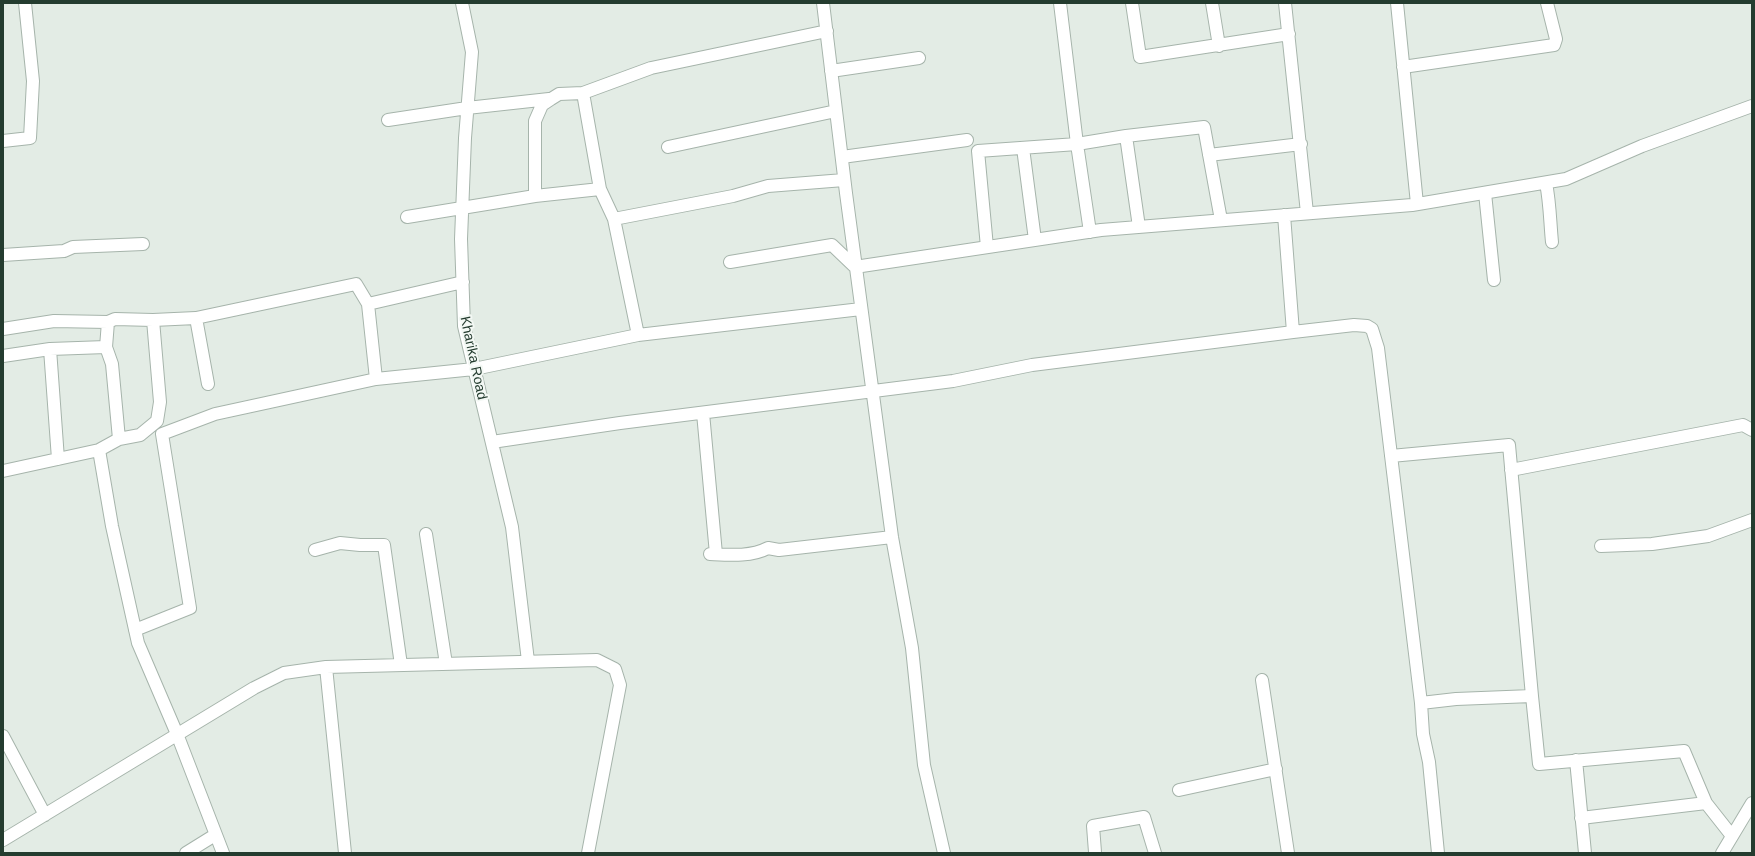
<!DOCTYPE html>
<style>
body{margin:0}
#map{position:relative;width:1755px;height:856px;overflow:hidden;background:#e3ece5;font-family:Helvetica,sans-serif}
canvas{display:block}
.frame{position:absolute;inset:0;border:4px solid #243c2f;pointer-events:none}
</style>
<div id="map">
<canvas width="1755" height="856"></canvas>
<div class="frame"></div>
</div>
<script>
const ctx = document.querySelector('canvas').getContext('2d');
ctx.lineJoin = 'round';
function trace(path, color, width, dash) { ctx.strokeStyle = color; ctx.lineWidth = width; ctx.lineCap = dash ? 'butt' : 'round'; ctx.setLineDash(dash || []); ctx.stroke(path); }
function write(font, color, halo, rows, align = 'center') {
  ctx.font = font + ' Helvetica,sans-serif'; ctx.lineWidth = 4; ctx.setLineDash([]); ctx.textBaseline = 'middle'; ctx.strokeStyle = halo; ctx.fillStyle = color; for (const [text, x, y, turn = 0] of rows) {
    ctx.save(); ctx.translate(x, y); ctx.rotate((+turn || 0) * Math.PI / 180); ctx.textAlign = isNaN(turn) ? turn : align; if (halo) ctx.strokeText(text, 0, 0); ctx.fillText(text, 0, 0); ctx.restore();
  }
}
const minor = new Path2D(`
 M462,3L472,52L465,138L461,239L464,326L512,527L528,661
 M823,3L846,193L892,537L912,648L924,765L944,853
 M1060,3L1077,144L1090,232
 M1132,3L1140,57L1289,34
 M1212,3L1219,46
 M1285,3L1307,213
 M1397,3L1417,204
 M1403,67L1554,45L1556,39L1547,3
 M831,71L919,58
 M388,120L467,108L549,99
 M1126,136L1204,127L1221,220
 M3,141L30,138L33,81L25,3
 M668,147L836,111
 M1023,148L1035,240
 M1209,155L1301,144
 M842,157L967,140
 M1546,183C1550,203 1550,222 1552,242
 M1485,193L1494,280
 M535,196V121L542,105L551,99L559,94L583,93L651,68L827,31
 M1284,215L1293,332
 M407,217L535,196L600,189
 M614,219L733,196L768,186L844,180
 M987,247L978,151L1077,144L1126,136L1139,227
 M3,255L64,251L73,247L143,244
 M730,262L832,245L855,267L1101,230L1412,205L1566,179L1642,146L1752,106
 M196,318L356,284L368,304
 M108,322L106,347L112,364L119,439
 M3,329L54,321L108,322L115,319L153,320L196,318L208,384
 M638,335L861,309
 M50,349L58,459
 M3,356L50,349L106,347
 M376,379L368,304L463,282
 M703,413L716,554
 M492,442L620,423L953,381L1032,365L1293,332L1354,325L1367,326L1372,329L1378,348L1421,703L1423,734L1429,762L1438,853
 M99,450L119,439L140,435L157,421L160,402L153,320
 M1391,456L1509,445L1532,696L1456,699L1421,703
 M1511,470L1743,425L1752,430
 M3,471L99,450L112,526L138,643L177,734L223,853
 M426,534L446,664
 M1601,546L1652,544L1708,536L1752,520
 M315,550L340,543L360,545H384L401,665
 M710,554C729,555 751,557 768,548L779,550L892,537
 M135,630L190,608L162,434L215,414L376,379L474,369L638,335L614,219L600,189L583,93
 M326,667L345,853
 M1262,680L1288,853
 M1532,696L1539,764L1684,751L1706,803L1732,836
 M3,736L45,815
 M1576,760L1585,853
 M1179,790L1276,769
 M1581,818L1706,803
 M3,840L254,688L284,673L326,667L597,660L615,669L620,685L588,853
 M1095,852L1093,826L1144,817L1155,853
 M186,853L215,835
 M1722,853L1752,803`);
const streetNames = [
 ["Kharika Road",473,358,78]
];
trace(minor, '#a6b4ab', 14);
trace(minor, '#fff', 12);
write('14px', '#243c2f', '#f3f8f4', streetNames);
</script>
